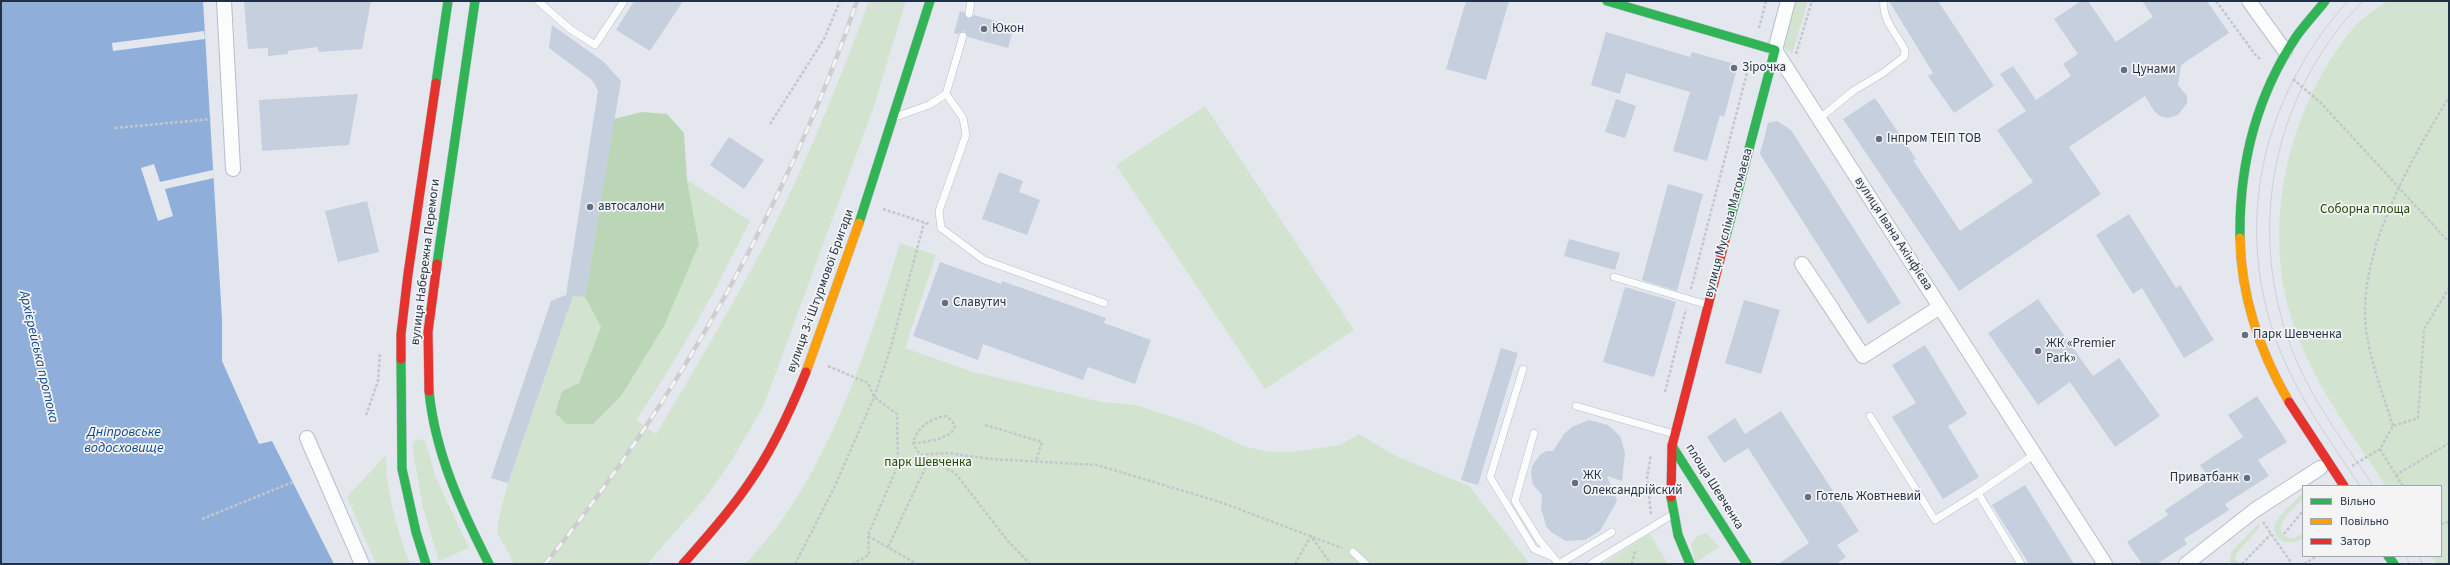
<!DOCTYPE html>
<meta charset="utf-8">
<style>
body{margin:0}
#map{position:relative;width:2450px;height:565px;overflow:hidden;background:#e4e8ee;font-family:"Source Sans 3",sans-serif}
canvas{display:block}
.frame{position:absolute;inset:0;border:2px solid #1f3047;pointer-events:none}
.legend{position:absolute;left:2302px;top:485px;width:140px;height:72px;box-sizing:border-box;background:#f4f4f4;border:1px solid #9fa6af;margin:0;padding:5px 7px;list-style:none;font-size:12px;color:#1f3047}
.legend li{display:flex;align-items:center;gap:8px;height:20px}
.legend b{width:20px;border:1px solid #9fa6af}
</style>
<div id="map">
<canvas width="2450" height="565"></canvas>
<div class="frame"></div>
<ul class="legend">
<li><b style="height:5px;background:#30b455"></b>Вільно</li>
<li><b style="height:5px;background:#ff9f0a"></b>Повільно</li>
<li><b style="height:5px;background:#e5322d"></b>Затор</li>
</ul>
</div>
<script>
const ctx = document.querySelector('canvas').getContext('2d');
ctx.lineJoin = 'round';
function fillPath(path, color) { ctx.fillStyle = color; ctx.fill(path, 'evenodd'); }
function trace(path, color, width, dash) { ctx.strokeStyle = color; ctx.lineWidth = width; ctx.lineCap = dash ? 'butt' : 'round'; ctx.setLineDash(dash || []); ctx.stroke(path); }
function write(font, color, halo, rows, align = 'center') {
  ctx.font = font + ' "Source Sans 3",sans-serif'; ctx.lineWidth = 3.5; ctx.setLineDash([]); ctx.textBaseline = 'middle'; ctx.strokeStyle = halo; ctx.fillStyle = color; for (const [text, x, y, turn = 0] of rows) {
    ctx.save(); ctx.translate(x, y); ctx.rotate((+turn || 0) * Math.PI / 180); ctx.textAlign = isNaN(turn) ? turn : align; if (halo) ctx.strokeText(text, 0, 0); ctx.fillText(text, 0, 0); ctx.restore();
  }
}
const green = new Path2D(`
 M869,1H906L873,109L764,405L732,460L706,497L647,564H514L497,532L499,517L508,483L573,296L585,297L601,327L579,383L562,391L555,413L699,244L687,180L750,221C716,290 680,356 636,420L656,434C693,372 729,311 763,248C804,169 838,85 869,1Z
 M1794,1H1808L1792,54L1781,45Z
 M2386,1H2449V564H2437L2431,556H2441V486H2386C2357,442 2324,398 2303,349C2256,244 2282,116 2353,28C2362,18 2376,9 2386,1Z
 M1205,106L1354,330L1265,389L1116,165Z
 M900,243L936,255L905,348L973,372L1102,402L1135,405L1198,425L1246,447L1270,452H1291L1340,445L1359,434L1396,456L1469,486L1530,564H745C756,552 767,540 777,527C838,443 870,341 900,243Z
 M421,439L426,442L435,476L469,548L439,561L423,508L412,445L416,440Z
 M386,455C386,493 397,529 410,564H376L347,497Z
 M2303,493V499C2295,508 2279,519 2281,532C2289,541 2294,539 2303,533V538C2285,551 2267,535 2277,520C2284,510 2295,501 2303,493Z
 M2258,524L2260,527L2237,553L2235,558L2239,564H2230L2231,552Z
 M1706,533L1719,547L1695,563L1691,544L1697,536Z
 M1650,534L1668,564H1602L1647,535Z`);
const forest = new Path2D(`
 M642,112L667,114L684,133L687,180L699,244L664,326L621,396L593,424H567L555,413L562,391L579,383L601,327L585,297L614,119Z`);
const water = new Path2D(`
 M1,1H203L222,319V361L259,444L272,441L334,564H1Z`);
const pier = new Path2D(`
 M204,31L205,39L113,51L112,43Z
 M154,164L160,182L213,170L214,178L165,189L173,216L158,221L141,168Z`);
const building = new Path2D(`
 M371,1L362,49L319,52L317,47L288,51V54L268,56V48L248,49L244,2Z
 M634,1H683L650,51L616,30Z
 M1466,1H1509L1486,80L1446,69Z
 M1889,1H1938L1994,86L1954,113L1928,76L1933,73Z
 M2081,1H2088L2116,42L2153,17L2142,1H2207L2229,33L2181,65L2178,85L2187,96V103L2178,115L2168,118L2160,116L2154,111L2145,96L2069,147L2101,194L1959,291L1843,119L1875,98L1916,159L1913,160L1960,231L2033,182L1997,130L2026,111L2000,74L2013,66L2036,100L2071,76L2063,64L2078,54L2054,19Z
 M960,11L964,12L968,19L974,15L1014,26L1008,48L968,37L964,31L958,34L954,33Z
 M552,25L604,62L621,81L585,297L573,296L508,483L491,478L551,301L566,295L598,91L592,80L549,48Z
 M1606,32L1690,57L1692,52L1738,65L1724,117L1720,115L1707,161L1673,151L1690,92L1626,73L1620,94L1591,85Z
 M358,94L349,145L262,151L259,100Z
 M1616,99L1636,106L1625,138L1605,132Z
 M1777,121L1791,130L1901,303L1868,324L1760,154L1768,123Z
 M729,137L764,160L744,189L710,165Z
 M999,172L1023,181L1019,192L1040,200L1027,235L982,219Z
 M1668,184L1703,194L1677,291L1642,280Z
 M367,201L379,252L338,262L325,211Z
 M2129,214L2176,288L2180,285L2214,340L2184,358L2142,288L2133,294L2096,235Z
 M1569,239L1620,253L1615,270L1564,256Z
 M940,262L1001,284L1002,281L1106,318L1104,323L1151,340L1135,384L1088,367L1083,380L983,344L978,360L913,336Z
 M1625,287L1676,302L1654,377L1603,362Z
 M2038,299L2093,376L2119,358L2160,416L2115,447L2070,382L2038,405L1988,333Z
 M1744,300L1780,310L1761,374L1725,363Z
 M1925,345L1967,414L1948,426L1979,477L1943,499L1892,417L1916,403L1892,365Z
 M1501,348L1518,353L1478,485L1461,480Z
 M2257,396L2287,442L2258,460L2269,476L2225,504L2229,510L2184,539L2187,544L2157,564H2142L2127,542L2168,515L2165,510L2210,480L2200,465L2243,437L2228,415Z
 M1781,411L1859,531L1837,545L1846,557L1836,564H1778L1809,543L1748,448L1724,463L1707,437L1735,418L1745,434Z
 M1589,420L1608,425L1620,436L1625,453L1622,481L1607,476L1617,501L1600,531L1585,540L1566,541L1551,532L1546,526L1541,508L1542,495L1533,485L1531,473L1532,466L1540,455L1546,451H1553L1564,434L1572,427Z
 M2025,485L2074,564H2029L1992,505Z`);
const path = new Path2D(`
 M2216,1L2257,57L2262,59
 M1759,28L1766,1
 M1796,54L1812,1
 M2293,79L2321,103L2449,242
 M770,124L824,39L840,1
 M115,128L211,119
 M883,209L929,224
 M1691,289L1750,61
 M828,366L868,383L874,397L897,414L898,465
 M1665,392L1686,309
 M366,415L378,381L380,354
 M985,425L1042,442L1036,461
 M2393,426C2383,394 2370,361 2366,329C2357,252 2411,160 2449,97
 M913,443C924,443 974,435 946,416C930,418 917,428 913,443L920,455L955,473L1008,541L1030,564
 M2380,449L2396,475L2449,443
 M2352,466L2380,449L2393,426L2418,418L2424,329L2449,288
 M2396,475L2403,486
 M1651,514L1647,478L1651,455
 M202,519L293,482
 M2263,522L2292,564
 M2441,524L2449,522
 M2284,534L2303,511
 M868,536L917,564
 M888,547L929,460
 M795,564L834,488L874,397L890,350L924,223
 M852,564L869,555L868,535L898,465L920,455L947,453L991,459L1097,465L1220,502L1342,548
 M1295,564L1311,536L1331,564
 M1632,564L1635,551
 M2242,564L2271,534
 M2304,564L2317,556`);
const lane = new Path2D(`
 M538,1L570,29L595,45L624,1
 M969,14L971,1
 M946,94L963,118L966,135L939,211L941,228L984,260L1104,303
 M898,116L929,105L946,94L963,36
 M1819,119L1853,91L1883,73L1904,57L1905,50C1897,34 1881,19 1884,1
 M1614,277L1708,305
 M1523,369L1490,477L1534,549L1553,557
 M1576,406L1674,434
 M1870,416L1935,520L1978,493
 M1534,433L1515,501L1539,540L1559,564
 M1353,552L1366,564
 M1559,564L1612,532
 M1591,564L1672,515
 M2021,564L1978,493L2035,454`);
const street = new Path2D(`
 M224,1L233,169
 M1788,1L1775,50L2105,564
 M2249,1L2285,51
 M1833,310L1802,264L1863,356L1940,307
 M307,438L362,564
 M2186,564L2255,510L2320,468`);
const fast = new Path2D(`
 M1607,1L1775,50L1725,240
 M436,83L448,1
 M859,223L930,1
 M2240,238C2239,167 2256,97 2296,37C2305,24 2316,13 2325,1
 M437,264L475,1
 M401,359L402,469L416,532L426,564
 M429,391C435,453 461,509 489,564
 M1672,446L1747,564
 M1671,497L1678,535L1690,564
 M2388,556L2394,564`);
const slow = new Path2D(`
 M2240,238C2241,296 2260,352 2289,402
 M806,372L859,223`);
const jam = new Path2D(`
 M401,359V334L408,274L436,83
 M429,391L428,332L437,264
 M2289,402L2344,486
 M1671,497L1672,446L1725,240
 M683,564C705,539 728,514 747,486C772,451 790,412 806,372`);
const tram = new Path2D(`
 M2348,1C2260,98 2231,230 2281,353C2300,400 2332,444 2360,486
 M2363,1C2269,96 2244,240 2297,362C2316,406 2347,446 2373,486
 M2405,556L2410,564
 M2418,556L2423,564`);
const rail = new Path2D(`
 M545,564C676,403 790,198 857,1`);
const markers = [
 [984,29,4,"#647081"],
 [1734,68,4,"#647081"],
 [2124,70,4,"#647081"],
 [1879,139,4,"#647081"],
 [590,207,4,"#647081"],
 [945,303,4,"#647081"],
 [2245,335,4,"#647081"],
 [2038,351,4,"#647081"],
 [2247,478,4,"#647081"],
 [1575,483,4,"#647081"],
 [1808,497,4,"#647081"]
];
const poiNames = [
 ["Юкон",992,29],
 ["Зірочка",1742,68],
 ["Цунами",2132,70],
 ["Інпром ТЕІП ТОВ",1887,139],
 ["автосалони",598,207],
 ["Славутич",953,303],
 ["Парк Шевченка",2253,335],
 ["ЖК «Premier",2046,344],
 ["Park»",2046,359],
 ["ЖК",1583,476],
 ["Олександрійский",1583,491],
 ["Приватбанк",2239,478,"right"],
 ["Готель Жовтневий",1816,497]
];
const parkNames = [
 ["Соборна площа",2365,210],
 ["парк Шевченка",928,463]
];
const streetNames = [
 ["вулиця Мусліма Магомаєва",1729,223,-75],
 ["вулиця Івана Акінфієва",1893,234,57],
 ["вулиця Набережна Перемоги",426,262,-83],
 ["вулиця 3-ї Штурмової Бригади",821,291,-70],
 ["площа Шевченка",1714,487,58]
];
const waterNames = [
 ["Архієрейська протока",38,357,77],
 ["Дніпровське",124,433],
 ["водосховище",124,449]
];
fillPath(green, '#d2e4d0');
fillPath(forest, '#bbd6b6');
fillPath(water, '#8fafda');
fillPath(pier, '#e4e8ee');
fillPath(building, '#c5cfde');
trace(lane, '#b5bfcc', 8);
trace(street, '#b5bfcc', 16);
trace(fast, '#b5bfcc', 10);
trace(slow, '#b5bfcc', 10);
trace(jam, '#b5bfcc', 10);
trace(path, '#c3c7cb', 2.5, [3, 2]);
trace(lane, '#fbfcfc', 7);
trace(street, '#fbfcfc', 14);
trace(fast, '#30b455', 9);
trace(slow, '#ff9f0a', 9);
trace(jam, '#e5322d', 9);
trace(tram, '#ccced2', 1);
trace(rail, '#ccced2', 4.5);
trace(rail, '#f4f4f4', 3, [9]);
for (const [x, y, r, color] of markers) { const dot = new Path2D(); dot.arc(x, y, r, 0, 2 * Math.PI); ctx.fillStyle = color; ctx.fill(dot); trace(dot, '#f4f4f4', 1.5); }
write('13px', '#1f3047', '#f4f4f4', poiNames, 'left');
write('13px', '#204a06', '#f4f4f4', parkNames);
write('13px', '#1f3047', '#f4f4f4', streetNames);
write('italic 14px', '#114991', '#f4f4f4', waterNames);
</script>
